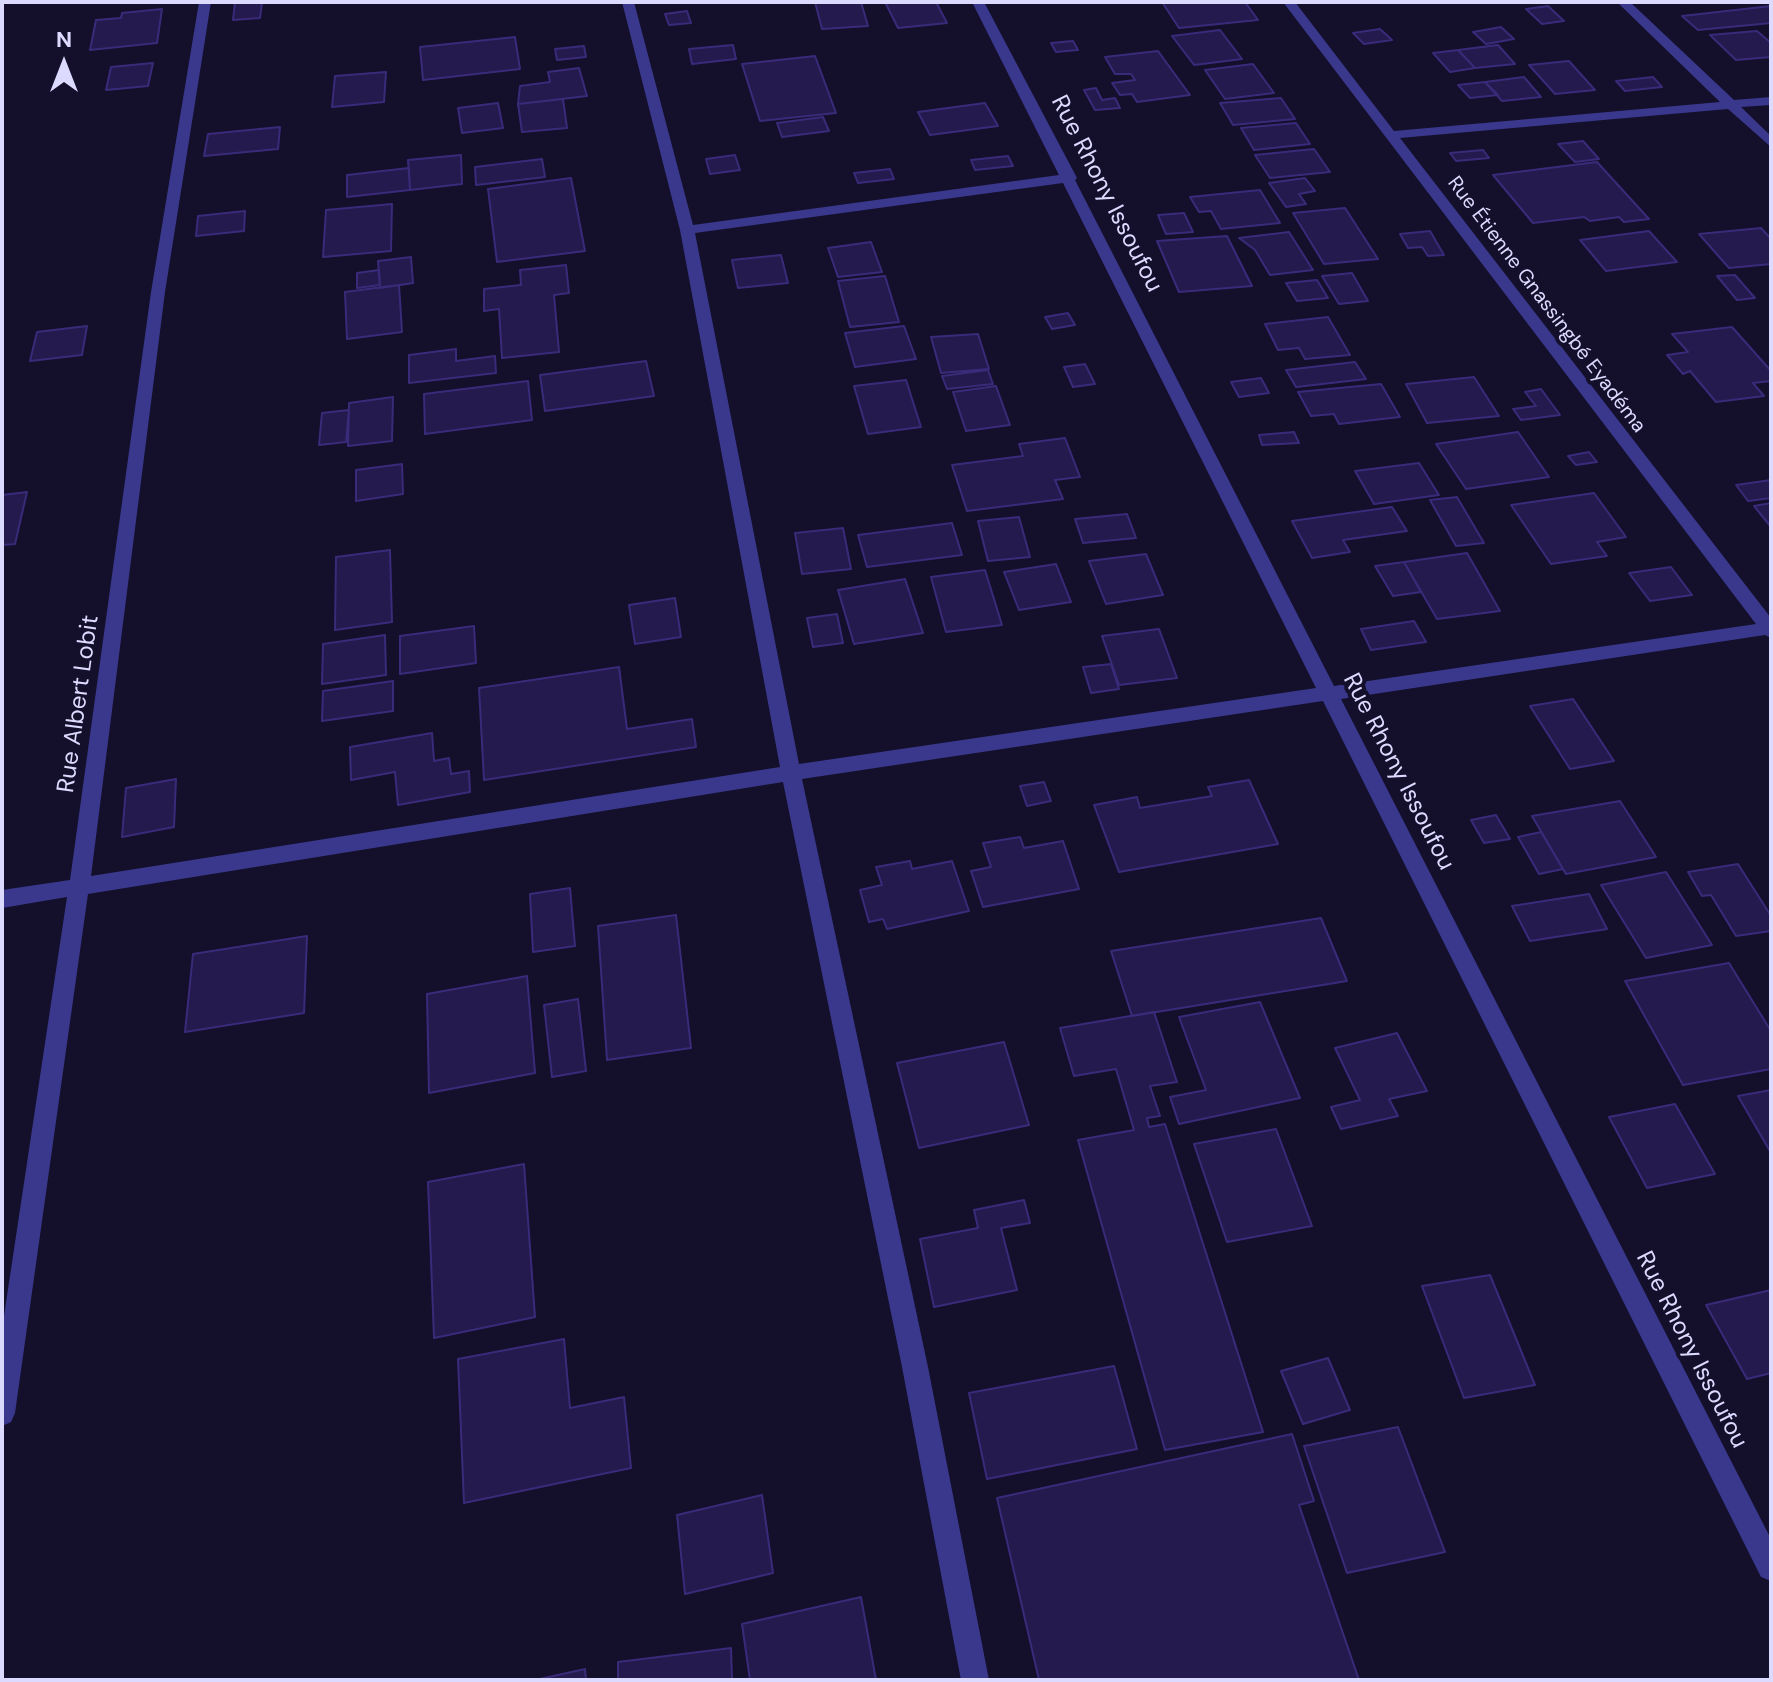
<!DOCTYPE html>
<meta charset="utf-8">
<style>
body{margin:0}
#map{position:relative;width:1773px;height:1682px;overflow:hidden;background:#140f2b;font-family:"DM Sans",sans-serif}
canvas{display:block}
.frame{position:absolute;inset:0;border:4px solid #dddaff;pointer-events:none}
.north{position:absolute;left:24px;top:24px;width:80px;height:80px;-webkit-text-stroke:6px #140f2b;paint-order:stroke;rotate:0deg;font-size:22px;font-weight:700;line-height:32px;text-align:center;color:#dddaff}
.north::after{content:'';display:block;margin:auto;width:28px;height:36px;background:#dddaff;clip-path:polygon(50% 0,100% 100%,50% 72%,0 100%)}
</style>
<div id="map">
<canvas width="1773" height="1682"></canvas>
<div class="frame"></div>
<div class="north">N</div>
</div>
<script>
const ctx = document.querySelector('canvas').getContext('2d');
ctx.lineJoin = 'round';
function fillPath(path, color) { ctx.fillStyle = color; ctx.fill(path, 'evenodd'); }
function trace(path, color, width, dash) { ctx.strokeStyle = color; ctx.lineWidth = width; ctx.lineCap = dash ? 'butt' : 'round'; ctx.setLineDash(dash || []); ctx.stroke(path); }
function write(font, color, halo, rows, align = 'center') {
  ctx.font = font + ' "DM Sans",sans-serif'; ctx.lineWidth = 8; ctx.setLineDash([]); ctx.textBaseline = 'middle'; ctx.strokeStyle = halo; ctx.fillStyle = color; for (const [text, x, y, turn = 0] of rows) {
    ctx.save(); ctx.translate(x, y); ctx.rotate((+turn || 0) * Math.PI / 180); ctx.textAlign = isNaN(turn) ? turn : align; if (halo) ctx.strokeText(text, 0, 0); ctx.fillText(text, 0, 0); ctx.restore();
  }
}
const building = new Path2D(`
 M235,2H262L260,18L233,20Z
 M815,2H861L868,26L822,29Z
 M885,2H936L947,23L898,28Z
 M1162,2H1245L1258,20L1179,28Z
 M1548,6L1564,21L1542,24L1526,9Z
 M1771,6V23L1698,30L1682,16Z
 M162,9L157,43L90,50L96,20L121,18L122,13Z
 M687,11L691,23L669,25L665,14Z
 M1501,27L1514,39L1486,44L1473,32Z
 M1380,29L1392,40L1364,44L1353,33Z
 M1220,30L1242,59L1194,65L1172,36Z
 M1757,31L1771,43V57L1736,60L1710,35Z
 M515,37L520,69L423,80L420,47Z
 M1073,41L1078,50L1056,52L1051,43Z
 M733,45L736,59L692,64L689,49Z
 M1498,45L1515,64L1475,68L1458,50Z
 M584,46L586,57L557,60L555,49Z
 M1458,50L1475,68L1450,72L1433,53Z
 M1158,51L1190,95L1137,102L1132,94L1120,95L1112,83L1135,80L1131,74H1115L1105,57Z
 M815,56L836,113L760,121L742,64Z
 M1569,61L1595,90L1555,94L1529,65Z
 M153,63L148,86L106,90L111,67Z
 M1253,64L1274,93L1225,99L1205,70Z
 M579,68L587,96L518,104L520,86L550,82L548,72Z
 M386,72L384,102L332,107L335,76Z
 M1524,77L1541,97L1502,101L1485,82Z
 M1653,77L1662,87L1625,91L1616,81Z
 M1485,82L1498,95L1470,98L1458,85Z
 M1096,88L1102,100L1115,98L1120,108L1095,110L1084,90Z
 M1281,98L1295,119L1233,125L1220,103Z
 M563,99L567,128L522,132L518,104Z
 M498,103L503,128L462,133L458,108Z
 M985,103L998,126L930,135L918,112Z
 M823,117L829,131L782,137L777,123Z
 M1296,123L1310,144L1254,150L1241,128Z
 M280,127L278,149L204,156L208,134Z
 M1583,141L1599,159L1575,162L1558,144Z
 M1314,149L1330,172L1270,178L1255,155Z
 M1483,150L1489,158L1456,161L1450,153Z
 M461,155L462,184L410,190L408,160Z
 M735,155L740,170L710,174L706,159Z
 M1008,156L1013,166L975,170L971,160Z
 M542,159L545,177L476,185L475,167Z
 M1597,162L1649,219L1624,222L1619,217L1590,221L1584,217L1533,223L1493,175Z
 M409,168L410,190L347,197V175Z
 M890,169L894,179L858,183L854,173Z
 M571,178L585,251L497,262L488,189Z
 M1305,178L1315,191L1299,194L1306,204L1286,207L1269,183Z
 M1260,190L1280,223L1221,229L1211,211L1199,212L1190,197Z
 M392,204L391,251L323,257L326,210Z
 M1345,208L1378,259L1324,264L1293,213Z
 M245,211L244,231L196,236L198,216Z
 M1184,213L1193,232L1166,234L1158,215Z
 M1761,228L1771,239V264L1729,268L1699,234Z
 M1430,231L1444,255L1428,256L1422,247L1408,248L1400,234Z
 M1649,231L1677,262L1606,271L1580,240Z
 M1289,232L1313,270L1270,275L1255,250L1239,238Z
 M1227,236L1252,286L1179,292L1157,241Z
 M871,242L882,272L838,277L828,248Z
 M781,255L788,283L738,288L732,260Z
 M411,257L413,283L380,288L378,261Z
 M566,265L569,293L554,295L559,352L502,358L499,309L484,311V289L521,285L520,270Z
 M379,270L380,285L357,288V273Z
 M1352,273L1368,301L1339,304L1322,276Z
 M1735,275L1755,298L1737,300L1717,276Z
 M885,276L899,322L850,327L838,281Z
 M1317,280L1328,298L1297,301L1286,283Z
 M399,285L402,332L347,339L345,292Z
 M1068,313L1075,325L1052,329L1045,317Z
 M1328,317L1350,355L1305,359L1299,348L1278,350L1265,324Z
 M87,326L82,355L30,361L37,332Z
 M904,326L916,359L855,367L845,333Z
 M1732,327L1771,371V381L1753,383L1764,396L1716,402L1690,371L1683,374L1667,355L1688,352L1672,334Z
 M978,334L989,369L941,373L931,337Z
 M456,349V361L495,356L496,373L409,383V355Z
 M646,361L654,396L545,411L540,375Z
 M1355,362L1366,379L1296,387L1286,370Z
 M1085,364L1095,384L1073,387L1064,367Z
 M988,370L993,384L947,389L942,376Z
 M1474,377L1499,416L1427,423L1406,384Z
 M1261,378L1269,393L1239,397L1231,382Z
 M906,380L921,427L868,434L854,386Z
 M528,381L532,420L425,434L424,394Z
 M1381,384L1400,417L1339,424L1334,414L1311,416L1298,392Z
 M996,386L1010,425L966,431L953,392Z
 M1541,389L1560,415L1521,420L1513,409L1536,406L1525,392Z
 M393,397L392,441L348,446L349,403Z
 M349,410L346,442L319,445L322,413Z
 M1294,432L1299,443L1262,445L1259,435Z
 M1518,432L1549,477L1466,489L1436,444Z
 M1065,438L1080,477L1055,480L1063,499L967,511L952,465L1023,456L1019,444Z
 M1589,452L1597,462L1576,465L1568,456Z
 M1419,463L1439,495L1374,504L1355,471Z
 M402,464L403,494L356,501V470Z
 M1771,480V498L1748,501L1736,485Z
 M27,492L15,544L2,545V495Z
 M1594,493L1626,537L1597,542L1607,556L1551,564L1511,505Z
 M1457,497L1484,543L1456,546L1430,500Z
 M1771,503V527L1754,506Z
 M1392,507L1407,531L1343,540L1350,552L1312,558L1292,521Z
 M1127,514L1136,538L1083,543L1075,519Z
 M1019,517L1030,557L988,561L978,521Z
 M952,523L962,555L867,567L858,535Z
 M843,528L851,569L802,574L795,533Z
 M390,550L392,622L335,630L336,557Z
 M1467,553L1500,611L1437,619L1404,562Z
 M1146,554L1163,595L1106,604L1089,561Z
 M1404,562L1421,592L1393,596L1375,566Z
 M1056,564L1071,602L1019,610L1004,572Z
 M1671,567L1692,595L1650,601L1629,573Z
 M985,570L1002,625L946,632L931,577Z
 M905,579L923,633L854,644L838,590Z
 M675,598L681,637L635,644L629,605Z
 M837,614L843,643L813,647L807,618Z
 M1414,621L1426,642L1371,650L1361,629Z
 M474,626L476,663L400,674V636Z
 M1159,629L1177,678L1119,685L1102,636Z
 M385,635L386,675L322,684L323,644Z
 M1111,664L1119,689L1091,693L1083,667Z
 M619,667L627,729L692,719L696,747L484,780L479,688Z
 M393,681V711L322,721L323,691Z
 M1573,699L1614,761L1570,769L1530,706Z
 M432,733L434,761L449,758L451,774L469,771L470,792L398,805L395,772L351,780L350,747Z
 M176,779L174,827L122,837L126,788Z
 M1249,780L1278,844L1119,872L1094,805L1137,797L1140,808L1212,796L1208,787Z
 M1044,782L1051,801L1027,806L1020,786Z
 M1620,801L1656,857L1566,874L1532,816Z
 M1496,815L1510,839L1484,843L1471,820Z
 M1541,832L1563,869L1539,874L1518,837Z
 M1020,837L1024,848L1063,841L1079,889L983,907L971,871L991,867L983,843Z
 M910,861L912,869L952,861L969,911L887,929L883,919L869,922L860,890L882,885L876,867Z
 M1738,864L1771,916V931L1736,936L1711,895L1702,896L1688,872Z
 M1666,872L1712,945L1646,958L1601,885Z
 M570,888L575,946L533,952L530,894Z
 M1589,894L1607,929L1530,941L1512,906Z
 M676,915L691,1048L607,1060L598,926Z
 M1321,918L1347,981L1132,1016L1111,951Z
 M307,936L304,1013L185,1032L193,954Z
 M1729,963L1771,1031V1069L1683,1085L1625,981Z
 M527,976L535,1073L429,1093L427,994Z
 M578,999L586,1071L552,1077L544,1005Z
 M1260,1002L1300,1098L1179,1124L1170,1097L1206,1090L1179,1017Z
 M1154,1012L1177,1082L1150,1086L1160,1116L1147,1118L1149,1127L1165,1124L1263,1432L1165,1450L1078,1140L1134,1130L1116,1069L1074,1076L1060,1028Z
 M1397,1033L1427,1091L1389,1099L1398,1116L1341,1129L1331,1107L1360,1100L1335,1048Z
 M1004,1042L1029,1125L919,1148L897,1063Z
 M1771,1090V1153L1738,1096Z
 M1675,1104L1715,1174L1647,1188L1609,1117Z
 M1276,1129L1312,1226L1227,1242L1194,1144Z
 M524,1164L535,1317L434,1338L428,1182Z
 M1024,1200L1030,1223L1001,1228L1017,1290L934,1307L920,1239L978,1228L974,1210Z
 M1490,1275L1535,1385L1464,1398L1422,1286Z
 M1771,1290V1373L1747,1379L1706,1305Z
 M564,1339L570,1408L624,1397L631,1468L464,1503L458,1359Z
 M1328,1358L1350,1410L1303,1424L1281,1371Z
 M1114,1366L1137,1449L987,1479L969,1393Z
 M1398,1427L1445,1552L1347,1573L1304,1446Z
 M1292,1434L1314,1501L1299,1505L1359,1680H1039L997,1498Z
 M762,1495L773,1573L685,1594L677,1515Z
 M861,1597L876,1680H750L742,1624Z
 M731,1648L732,1680H618V1662Z
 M585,1669L586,1680H535Z`);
const street = new Path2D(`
 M199,2H211L165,292L91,876L780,767L680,230L622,2H634L693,225L1059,175L972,2H984L1077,178L1075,180L1334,686L1756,624L1283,2H1295L1394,131L1720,102L1617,2H1630L1734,100L1771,97V105L1741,107L1771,136V147L1728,109L1400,138L1771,618V638L1765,635L1341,699L1771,1539V1581L1761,1577L1323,701L802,779L928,1367L989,1680H961L902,1367L783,782L88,894L15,1413L11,1422L2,1426V1329L67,897L2,908V890L70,880L151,292ZM1063,183L1316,688L799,764L695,233Z`);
const farStreetnames = [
 ["Rue Étienne Gnassingbé Eyadéma",1546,305,53]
];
const streetNames = [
 ["Rue Rhony Issoufou",1106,194,63],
 ["Rue Albert Lobit",79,704,-82],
 ["Rue Rhony Issoufou",1398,772,63],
 ["Rue Rhony Issoufou",1691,1350,63]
];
fillPath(building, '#241a4d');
trace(building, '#3a2b7a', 2);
fillPath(street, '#3a388c');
write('20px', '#dddaff', '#140f2b', farStreetnames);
write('24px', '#dddaff', '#140f2b', streetNames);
</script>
